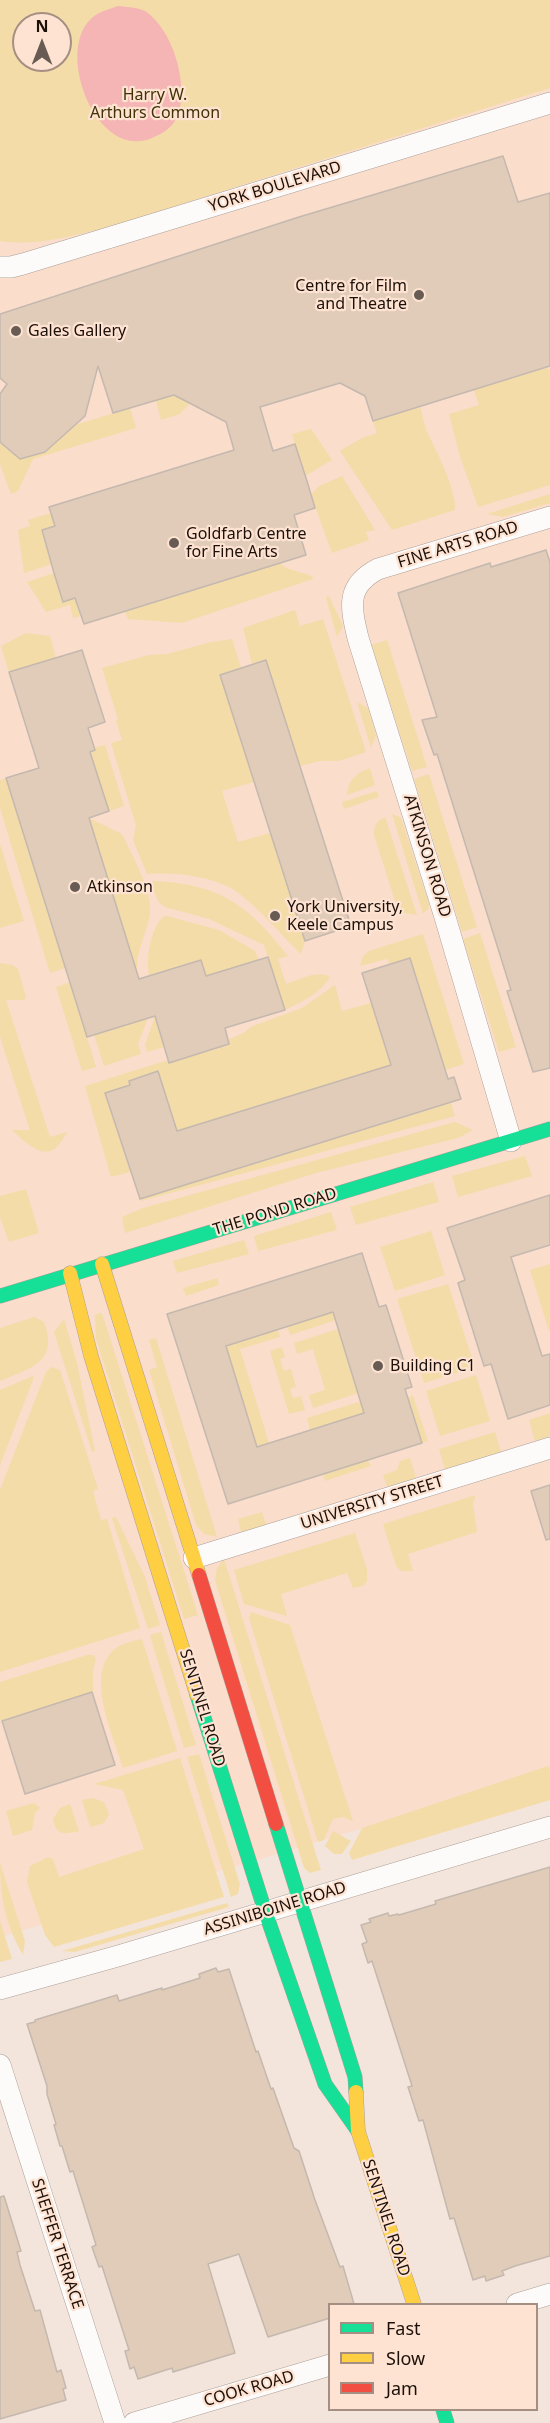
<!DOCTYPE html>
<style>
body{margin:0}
#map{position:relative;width:550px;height:2423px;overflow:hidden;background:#f4e5dc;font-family:"Noto Sans",sans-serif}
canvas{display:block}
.legend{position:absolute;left:328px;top:2303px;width:210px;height:108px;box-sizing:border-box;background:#fee3d2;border:2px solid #a48f82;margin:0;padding:8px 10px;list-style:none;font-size:18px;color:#1c1009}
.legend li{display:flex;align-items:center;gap:12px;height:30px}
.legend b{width:30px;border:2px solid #a48f82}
.north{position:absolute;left:12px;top:12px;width:60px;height:60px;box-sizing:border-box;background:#fee3d2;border:2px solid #a48f82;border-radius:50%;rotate:0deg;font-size:16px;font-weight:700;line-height:24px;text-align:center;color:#1c1009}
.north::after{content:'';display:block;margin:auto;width:21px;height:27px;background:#685b53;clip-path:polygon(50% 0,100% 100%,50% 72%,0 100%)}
</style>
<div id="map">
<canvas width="550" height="2423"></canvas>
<ul class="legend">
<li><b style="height:8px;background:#16e098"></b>Fast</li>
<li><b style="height:8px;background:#ffcf43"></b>Slow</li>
<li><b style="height:8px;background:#f24e42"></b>Jam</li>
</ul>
<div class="north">N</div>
</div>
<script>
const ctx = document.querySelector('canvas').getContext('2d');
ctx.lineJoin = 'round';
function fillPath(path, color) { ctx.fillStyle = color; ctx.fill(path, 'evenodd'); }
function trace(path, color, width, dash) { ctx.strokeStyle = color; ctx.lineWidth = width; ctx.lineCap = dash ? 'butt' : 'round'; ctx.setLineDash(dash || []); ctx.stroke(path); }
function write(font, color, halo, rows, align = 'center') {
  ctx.font = font + ' "Noto Sans",sans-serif'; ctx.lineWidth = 4.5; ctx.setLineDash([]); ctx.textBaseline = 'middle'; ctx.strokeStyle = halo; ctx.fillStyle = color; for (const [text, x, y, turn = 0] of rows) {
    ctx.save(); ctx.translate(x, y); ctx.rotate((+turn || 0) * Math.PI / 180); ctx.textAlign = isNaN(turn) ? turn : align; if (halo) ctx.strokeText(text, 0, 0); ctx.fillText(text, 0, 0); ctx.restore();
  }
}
const built = new Path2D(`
 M0,0H550V1772L0,1937ZM24,24H60V60H24Z`);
const green = new Path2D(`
 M0,0H550V88L112,226C75,235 38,247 0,241ZM24,24H60V60H24Z
 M546,368L550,370V485L478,507L460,457L449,414L479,405L474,390Z
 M174,395L190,403L180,414L161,420L156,401Z
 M420,407C423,415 424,426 428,434C437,453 456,488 455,510L392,530L340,451L362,438L377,433L373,421Z
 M130,408L136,428L33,459L18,491L11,494L0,464V442L20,459L45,452L75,425Z
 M311,429L332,460L305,476L292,434Z
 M342,476L375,530L366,532L369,540L332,553L311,495L319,486Z
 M550,494V503L503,517L487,514Z
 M51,513L55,526L42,530L52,564L24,573L18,530L30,526L28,520Z
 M280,563L286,568L312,576L313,579L182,623L128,619L125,612Z
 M54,573L64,601L75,598L81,616L73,618L70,605L46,612L27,582Z
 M329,596L343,626L337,637L326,597Z
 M295,610L300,626L323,619L366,752L339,761H320L300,766L266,661L252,664L243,628Z
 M26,633L50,636L56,658L9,672L1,646Z
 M232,639L241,668L220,675L254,782L222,791L238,842L270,833L305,941L301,954C280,934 261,910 237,892C214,876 175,872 147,874L133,840L136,825L111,743L122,740L116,720L118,719L102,668L149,655L167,654L211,642Z
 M387,640L427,767L412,771L371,645Z
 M357,702L368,708L376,735L371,748Z
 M105,745L124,806L109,811L90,752L94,750V748Z
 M370,768L375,785L347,795C349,779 356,773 370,768Z
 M429,774L477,927L462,932L414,779Z
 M6,778L65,968L50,973L0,808V780Z
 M377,791L379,797L344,809L342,802Z
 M392,814L400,817L402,821L429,904V908L423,914Z
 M385,817L417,915L403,913L397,906L394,898L374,835C374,825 377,821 385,817Z
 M89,818L122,834C132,856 156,896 149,919C144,938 136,953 137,973Z
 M0,844L24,921L0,928Z
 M153,881C220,884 247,904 288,956L278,959L286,984C298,980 319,969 330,977C320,994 303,1001 285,1010L264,945L209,919L165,907L158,901L151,884Z
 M167,916L219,930L255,951L259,960L206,976L201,960L149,976C146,958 150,930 163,917Z
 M480,933L516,1047L499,1052L463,939Z
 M423,934L464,1064L445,1070L387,959L360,966L363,956L369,951Z
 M0,963L12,965L18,969L26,998L24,1000H6L50,1137L68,1132C64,1137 60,1144 56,1148C41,1160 22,1139 12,1130H30L0,1037Z
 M70,982L96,1067L82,1071L56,987Z
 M335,985L342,1011L371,1003L395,1080L368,1072L200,1125L182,1147L158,1071L129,1080L130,1085L105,1093L130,1172L111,1177L85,1086L168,1060L170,1063L229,1045L228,1040L245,1032L250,1027L302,1008Z
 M155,1016L164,1047L147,1052L145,1045Z
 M148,1018L138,1044L141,1054L104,1066L94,1035Z
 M451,1103L455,1116L141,1201L140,1199Z
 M455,1122L473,1130L458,1138L316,1173L125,1233L122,1217L143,1208Z
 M525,1156L532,1176L458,1197L452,1176Z
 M433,1182L439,1202L356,1225L350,1207Z
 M26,1189L39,1233L9,1242L0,1217V1196Z
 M331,1212L337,1230L258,1251L254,1236Z
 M431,1231L445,1275L395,1291L380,1247Z
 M244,1240L249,1254L177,1273L173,1261Z
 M550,1264V1331H549L530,1270Z
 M217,1278L219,1285L186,1296L183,1288Z
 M448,1284L475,1367L424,1383L397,1299Z
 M334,1312L336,1320L290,1335L287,1327Z
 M99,1313H102L198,1615L184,1619L96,1339L95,1315Z
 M34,1317L44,1322C59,1363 30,1368 0,1381V1328Z
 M64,1319L77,1363L95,1451L92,1452L54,1332Z
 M338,1329L358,1393L313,1408L309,1395L325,1390L313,1349L297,1354L294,1343Z
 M278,1330L280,1337L240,1349L269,1443L257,1447L226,1346Z
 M156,1338L217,1537L204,1534L196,1525L149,1370L157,1367L149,1340Z
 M282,1347L285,1357L280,1359L284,1371L291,1369L296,1387L290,1389L293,1398L301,1396L305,1410L289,1414L270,1351Z
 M51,1367L60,1370L98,1489L93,1491L101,1520L107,1519L140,1628L0,1672V1490L46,1372Z
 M476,1375L490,1421L440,1436L426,1391Z
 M33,1376V1380L0,1465V1390Z
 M413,1396L428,1441L422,1443L408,1397Z
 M362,1401L365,1413L310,1430L307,1418Z
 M550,1413V1436L535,1441L529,1420Z
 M495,1432L501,1452L445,1469L439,1449Z
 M410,1458L416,1478L387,1487L383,1475L397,1470L400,1461Z
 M368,1460L371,1466L325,1481L323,1474Z
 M476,1495L473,1503L477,1532L408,1554L413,1571H401L396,1566L383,1524Z
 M262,1512L266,1525L241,1532L238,1519Z
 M116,1517L145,1577L160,1625L148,1629L112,1518Z
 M355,1533L367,1569V1581L363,1586L353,1588L347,1573L281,1594L287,1616L244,1604L234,1570Z
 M224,1559L321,1870L310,1873L304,1868L215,1580L217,1568Z
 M251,1612L290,1625L353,1821L343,1817L333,1819L324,1840L318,1842L249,1618Z
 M161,1632L196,1745L184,1748L150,1635Z
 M142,1639L177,1751L123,1768C114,1736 83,1674 116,1648C123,1643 134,1641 142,1639Z
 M87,1655H93L96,1658L93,1672V1692L2,1721L0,1720V1682Z
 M199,1754L240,1884L238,1894L231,1897L187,1757Z
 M180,1758L224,1897L54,1947L45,1935L27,1882L30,1866L48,1857L53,1859L59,1877L144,1849L123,1790L94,1784Z
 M548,1766L550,1771V1800L352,1860L349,1853L362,1828Z
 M93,1798L104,1802L109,1814L104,1823L90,1827L82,1800Z
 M34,1803L40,1808L35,1813L32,1830L13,1836L6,1811Z
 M70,1804L79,1831C64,1835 56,1835 53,1819L60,1808Z
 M333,1831L351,1841L342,1854H334L325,1846Z
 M0,1863L25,1941L23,1955C6,1926 0,1897 0,1863Z
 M227,1903L229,1907L75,1952L62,1951Z
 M0,1921L12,1959L0,1962Z`);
const water = new Path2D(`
 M118,6C127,7 137,7 145,11C173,29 189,85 178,115C173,127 164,133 152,138C96,162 53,49 93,17C100,11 110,9 118,6Z`);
const building = new Path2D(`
 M503,156L518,202L550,193V366L373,421L365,396L340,383L260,407L273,451L295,444L307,481L315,508L294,515L306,555L84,624L75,598L63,602L54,573L42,530L55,526L49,507L234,450L226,422L174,395L113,413L98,366L85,416L45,452L20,459L0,442V394L7,384L0,378V314L299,217Z
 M546,550L550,562V1068L533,1072L507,991L511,990L437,754L434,755L422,720L437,717L398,593L490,563L491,567Z
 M82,650L105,722L88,728L95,750L90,752L109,811L89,818L139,979L201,960L206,976L268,957L285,1010L225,1028L229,1044L169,1063L155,1016L87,1037L6,778L39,768L9,672Z
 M266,660L351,926L305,941L220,675Z
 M410,958L448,1079L454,1077L461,1099L140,1199L105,1093L130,1085L129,1081L158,1071L177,1131L391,1065L362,973Z
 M550,1195V1245L511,1257L542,1356L550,1354V1405L508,1419L491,1364L484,1366L458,1283L465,1280L447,1228Z
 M362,1253L379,1307L386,1305L412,1387L405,1389L422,1443L228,1504L167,1314ZM333,1312L364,1413L257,1447L226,1346Z
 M550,1485V1539L546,1540L531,1491Z
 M92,1692L115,1765L25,1794L2,1721Z
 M550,1867V2256L515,2266L502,2271L504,2275L486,2281L485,2276L473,2280L454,2218L450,2219L423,2120L419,2121L408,2087L412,2086L372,1961L368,1963L362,1944L367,1942L361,1925L371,1922L369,1919L388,1913L389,1916L398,1914L399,1915L436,1904L435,1901Z
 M216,1968L218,1972L229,1969L256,2052L258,2051L271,2089L273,2088L294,2148L299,2151L315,2200L340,2267L343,2266L354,2304H330V2318L268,2337L239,2254L208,2264L235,2353L173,2372L172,2368L138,2379L134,2367L130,2369L125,2351L129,2350L102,2266L99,2267L92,2247L96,2245L73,2171L70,2172L62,2146H60L54,2125L56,2124L47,2094V2086L27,2024L35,2022V2020L117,1995L119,2001L162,1988V1990L200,1978L199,1974Z
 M4,2196L21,2251L17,2252L20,2265L35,2311L40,2310L57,2372L61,2370L66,2388L63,2389L66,2400L0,2419V2197Z`);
const street = new Path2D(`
 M0,267H11L23,264L550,103
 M511,1141L445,917L358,638C351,608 345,586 378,569L550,517
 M194,1558L550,1448
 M0,1989L118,1956L550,1827
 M0,2065L115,2423
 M517,2304L550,2294
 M134,2423L330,2365`);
const fast = new Path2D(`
 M0,1296L550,1129
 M197,1695L265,1911L325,2084L358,2131
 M276,1824L355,2077L356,2092
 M443,2410L447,2423`);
const slow = new Path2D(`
 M102,1264L199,1575
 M70,1273L91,1356L197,1695
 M356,2092L358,2131L414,2304`);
const jam = new Path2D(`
 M199,1575L276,1824`);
const markers = [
 [419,295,6,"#685b53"],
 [16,331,6,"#685b53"],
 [174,543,6,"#685b53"],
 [75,887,6,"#685b53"],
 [275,916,6,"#685b53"],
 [378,1366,6,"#685b53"]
];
const parkNames = [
 ["Harry W.",155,95],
 ["Arthurs Common",155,113]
];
const streetNames = [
 ["YORK BOULEVARD",275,187,-17],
 ["FINE ARTS ROAD",458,545,-17],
 ["ATKINSON ROAD",427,856,73],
 ["THE POND ROAD",275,1212,-17],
 ["UNIVERSITY STREET",372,1503,-17],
 ["SENTINEL ROAD",202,1708,73],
 ["ASSINIBOINE ROAD",275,1909,-17],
 ["SENTINEL ROAD",386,2218,72],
 ["SHEFFER TERRACE",57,2244,72],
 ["COOK ROAD",249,2389,-16]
];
const poiNames = [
 ["Centre for Film",407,286,"right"],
 ["and Theatre",407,304,"right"],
 ["Gales Gallery",28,331],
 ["Goldfarb Centre",186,534],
 ["for Fine Arts",186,552],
 ["Atkinson",87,887],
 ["York University,",287,907],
 ["Keele Campus",287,925],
 ["Building C1",390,1366]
];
fillPath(built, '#faddcb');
fillPath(green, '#f4dca9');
fillPath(water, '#f4b5b4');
fillPath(building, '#e0ccb8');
trace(building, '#c4b8af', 1.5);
trace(street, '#aca098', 22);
trace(fast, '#aca098', 15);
trace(slow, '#aca098', 15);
trace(jam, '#aca098', 15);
trace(street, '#fdfbfa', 21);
trace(fast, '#16e098', 14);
trace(slow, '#ffcf43', 14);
trace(jam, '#f24e42', 14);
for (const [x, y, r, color] of markers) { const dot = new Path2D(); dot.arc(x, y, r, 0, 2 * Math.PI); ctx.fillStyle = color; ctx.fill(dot); trace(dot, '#fee3d2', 2); }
write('16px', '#403205', '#fee3d2', parkNames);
write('16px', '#1c1009', '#fee3d2', streetNames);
write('16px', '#1c1009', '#fee3d2', poiNames, 'left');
</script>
